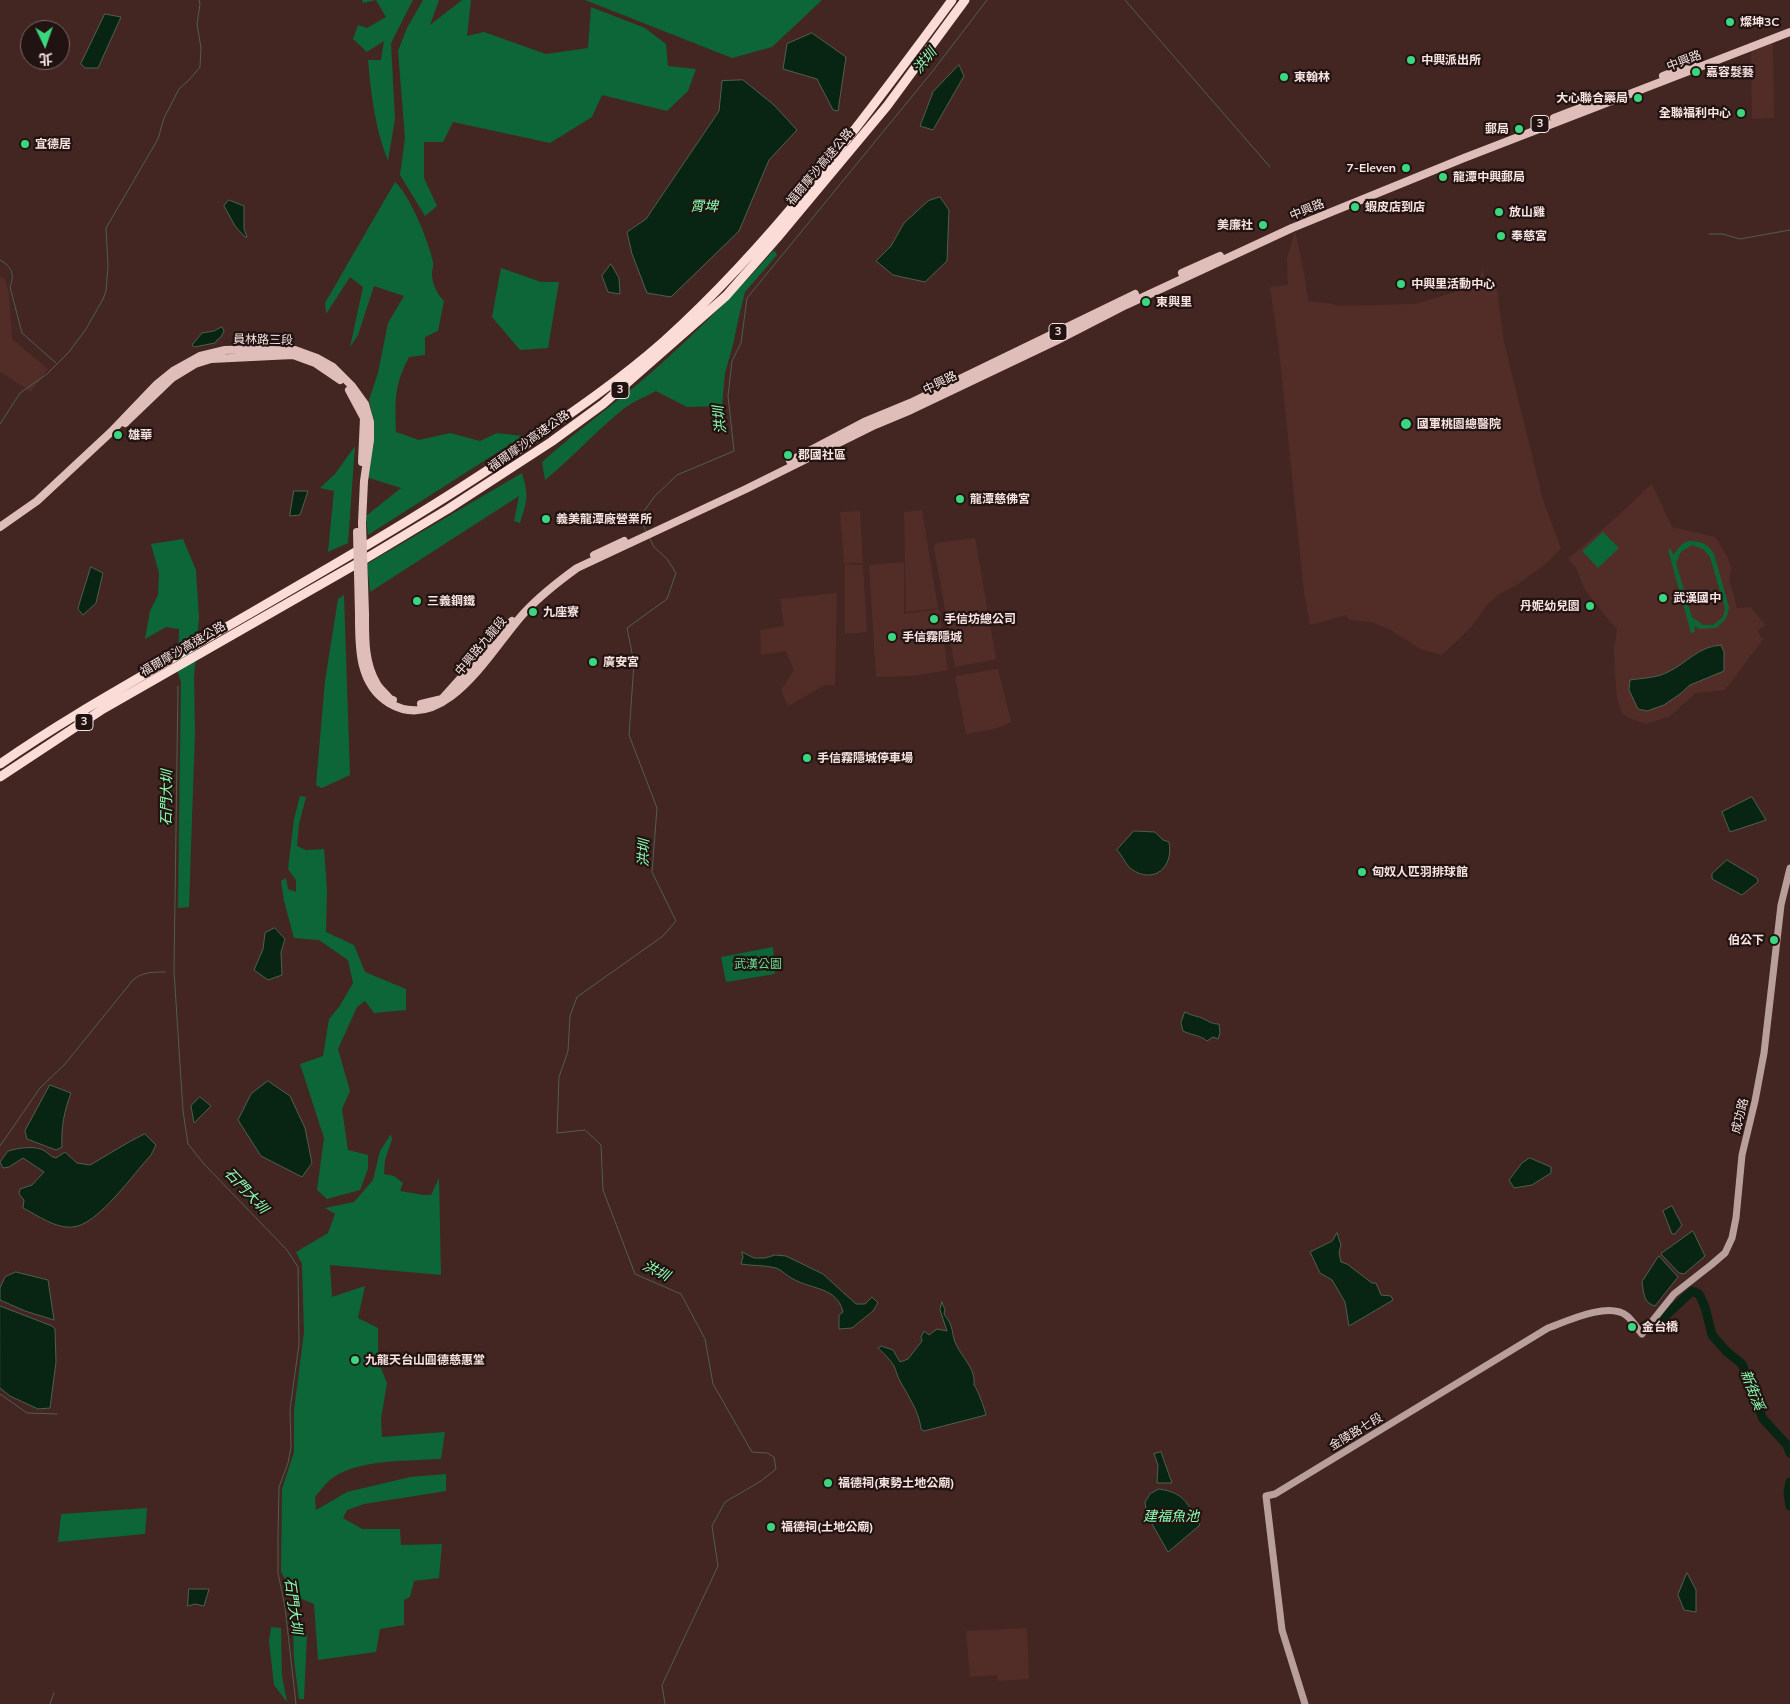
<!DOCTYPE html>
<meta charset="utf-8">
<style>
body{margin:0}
#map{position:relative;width:1790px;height:1704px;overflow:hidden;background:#432622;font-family:Mulish,"Noto Sans TC",sans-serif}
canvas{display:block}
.north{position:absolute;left:20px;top:20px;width:50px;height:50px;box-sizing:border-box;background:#211311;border:1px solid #776664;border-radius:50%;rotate:177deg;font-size:14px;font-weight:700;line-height:20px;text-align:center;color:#f8e3e0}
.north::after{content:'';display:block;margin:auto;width:18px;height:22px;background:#3ad77f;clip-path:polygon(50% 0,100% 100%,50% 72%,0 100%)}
</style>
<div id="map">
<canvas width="1790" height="1704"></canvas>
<div class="north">北</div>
</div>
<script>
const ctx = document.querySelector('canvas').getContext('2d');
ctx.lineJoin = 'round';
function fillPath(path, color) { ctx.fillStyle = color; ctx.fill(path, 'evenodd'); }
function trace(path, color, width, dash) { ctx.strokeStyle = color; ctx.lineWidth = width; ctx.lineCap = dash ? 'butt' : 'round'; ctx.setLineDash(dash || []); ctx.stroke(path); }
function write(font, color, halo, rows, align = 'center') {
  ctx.font = font + ' Mulish,"Noto Sans TC",sans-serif'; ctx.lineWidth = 4.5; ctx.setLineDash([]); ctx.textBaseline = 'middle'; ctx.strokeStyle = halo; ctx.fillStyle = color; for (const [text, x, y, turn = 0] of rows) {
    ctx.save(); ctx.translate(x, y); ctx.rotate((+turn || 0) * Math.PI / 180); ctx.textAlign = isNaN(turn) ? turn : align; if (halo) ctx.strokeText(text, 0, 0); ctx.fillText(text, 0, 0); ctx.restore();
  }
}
const built = new Path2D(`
 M1773,42L1774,118L1752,119L1751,50Z
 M1295,231L1304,273L1308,301L1334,304L1336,306L1416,304L1477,285L1483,268L1484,280L1492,279L1496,283L1504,342L1543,500L1561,549L1543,566L1515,586L1499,594L1487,605L1472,626L1454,644L1441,655L1420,649L1391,630L1371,622L1349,620L1347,615L1310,625L1304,593L1279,349L1270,287L1288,285L1287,258Z
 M0,277L5,279L9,294L12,339L48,369L31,392L0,372Z
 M1652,484L1672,527L1715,537L1727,556L1731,568L1729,579L1737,608L1751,607L1765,625L1758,630L1761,638H1764L1725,690L1696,693L1670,716L1646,724L1629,718L1622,713L1617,698L1615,674L1614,649L1617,630L1585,590L1576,568L1568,559L1611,522Z
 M922,510L938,608L906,612L904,512Z
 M860,511L863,563H844L840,512Z
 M975,538L996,659L955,667L934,547L936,543Z
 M904,562V614L939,609L948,670L911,676L876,677L869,565Z
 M845,564L863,565L867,632L845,634Z
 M837,593L835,685H825L788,706L781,690L794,670L786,651L761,655L760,630L784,626L780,599Z
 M998,669L1011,722L994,729L966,734L955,676Z
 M1027,1628L1029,1679L998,1681L997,1675L970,1677L966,1631Z`);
const green = new Path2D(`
 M362,0H413L391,43L395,119L388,161C375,129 371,94 368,60H381L384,41L367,52L353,39L358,25L367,28L386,17L376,0L363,3Z
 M423,0H439L430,25L462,0H471L467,36L484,32L546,54L588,48L591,7L645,28L666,44L668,66L696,69L688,91L667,111L602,95L592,117L550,143L453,122L443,142H424V178L437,206L425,216L400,175L405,138L398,51L407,28Z
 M585,0H822L772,47L732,58Z
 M395,182C410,195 429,242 433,262C434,266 432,270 432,273C432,284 437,294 444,301L438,331L425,337V355L409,357C394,386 395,399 396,432L419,440L450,433L480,441L497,433L523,436L368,535L366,516L401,488L366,477L372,414L369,400L378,373L388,323L404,296L374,286L358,335L350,347L363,287L350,277L326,314L325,303Z
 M774,250L777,255L745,292L739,316L733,345L725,373L722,406L687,407L656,391C645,397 632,402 622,410C595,432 572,458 545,480L542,462C575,432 612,406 646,377C691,338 734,295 774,250Z
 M501,268L541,282H559L548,348L520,350L492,317Z
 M355,446L348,543L328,552L334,491L320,488L335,474Z
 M522,473C529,496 527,501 520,523L514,521L519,496L370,592L367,564Z
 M1603,532L1619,548L1598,568L1582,551Z
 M183,539L196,570L199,618L194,677L195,731L189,907L178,908L181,682L178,673L179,629L166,627L145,639L150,611L158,595L159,573L151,544Z
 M1688,541C1701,541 1707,543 1714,554L1729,607L1728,613L1725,620L1716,628L1700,629L1694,626L1695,632L1691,633L1668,550L1671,549L1673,555L1682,544ZM1692,545L1703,549L1710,557L1725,608L1723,617L1713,625H1703L1692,617L1676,563L1681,552Z
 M344,595L350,775L322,788L316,785L325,681L338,599Z
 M300,796L306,797L299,824L297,846L306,850L324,849L327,890L326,932L354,945L365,972L406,989V1010L374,1013L365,1001L357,1007L338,1049L350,1091L342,1109L348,1150L368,1155V1169L360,1190L327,1199L317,1190L324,1138L300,1064L323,1056L329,1019L339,1007L353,983L348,960L319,940L294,938L284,901L281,881L286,878L288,889L296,892V880L288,869L294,819Z
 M773,947L775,974L726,982L721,957Z
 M391,1134L392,1139L385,1160L384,1174L394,1176L403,1183L400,1191L423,1195H431L439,1178L441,1275L330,1265L332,1297L365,1286L358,1318L378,1328V1361L387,1383L381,1419L382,1437L445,1432L441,1459C410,1461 360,1459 334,1477C326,1482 321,1490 315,1497L316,1510L347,1492L410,1477L446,1474V1491L364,1504L347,1510L343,1518L362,1529H400L401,1545L442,1544L439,1578L414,1581L410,1597L404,1600V1625L380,1629L376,1652L318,1660L314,1604L292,1595L281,1571L282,1489L294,1452V1410L304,1332L302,1264L296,1252L328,1233L335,1214L325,1208L354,1202L373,1180L380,1151Z
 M147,1508L145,1534L58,1542L61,1514Z
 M271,1627L281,1628L282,1676L287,1702L274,1685L269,1641Z
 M293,1629L307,1634L304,1699H299L294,1660Z`);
const water = new Path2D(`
 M105,14L121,17L98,68H85L81,64Z
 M812,33L846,57L838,111L833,110L817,79L783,69L787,44Z
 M959,65L964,76L933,130L920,126L933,92Z
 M743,80L774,105L797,130L769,160L739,231L671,297L647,293L632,254L627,232L646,219L719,111L722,81Z
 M940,197L949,210L947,261L925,282L893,275L876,261L891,246L904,223L928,201Z
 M229,200L244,206V229L247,237H245L235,226L224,206Z
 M611,264L619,278L620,294L608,292L602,276Z
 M222,327L224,331L221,337L217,340L215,343L194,347L192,345L202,333L214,331Z
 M294,491H308L300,515L290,516Z
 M91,567L103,573L96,603L83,615L78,609Z
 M1721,645L1724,652V671L1690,685L1680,694L1664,705L1647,711L1638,709L1629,690L1630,680C1642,678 1657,678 1668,672C1687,663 1699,646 1721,645Z
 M1752,797L1766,820L1730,832L1722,812Z
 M1134,831L1155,832L1163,840L1169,842C1174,867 1154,885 1131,869C1126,865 1122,855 1117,850Z
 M1727,860L1757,878L1758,882L1742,895L1712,879V874Z
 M275,928L285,939L281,952L282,975L268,980L254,970L263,949L265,933Z
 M1185,1012C1191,1016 1199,1016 1204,1019C1210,1022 1212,1024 1219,1024L1220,1033L1218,1039L1213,1037L1207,1041C1200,1035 1191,1035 1183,1031L1181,1023Z
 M268,1081L290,1096L305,1128L312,1163L302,1177L261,1156L238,1120L251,1094Z
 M50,1085L71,1093C64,1111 61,1128 62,1147L56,1150L27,1139L25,1131Z
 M200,1097L211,1106L194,1123L191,1106Z
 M145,1134L156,1145L151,1155C134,1173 98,1225 73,1227C56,1229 37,1215 23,1208L24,1200L19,1194L20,1189L32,1185L44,1172L23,1158L9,1167L3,1168L0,1162L8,1151C18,1148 36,1145 45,1151C49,1154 51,1157 56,1158L65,1152L77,1163L90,1165L129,1142Z
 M1530,1158L1551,1167V1173L1532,1185L1514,1188L1509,1180L1522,1163Z
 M1672,1206L1682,1225L1675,1234H1672L1663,1211Z
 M1693,1231L1705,1256L1684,1274L1679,1273L1661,1254Z
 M1337,1233L1341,1245L1339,1252L1341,1262L1347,1264L1372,1283H1376L1381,1295L1391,1296L1393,1300L1349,1326L1345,1302L1332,1280L1320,1273L1310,1252L1332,1241Z
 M742,1252L754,1258H765L775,1255L786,1256L823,1274L856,1304H865L872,1297L878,1303L873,1311L852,1328L839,1329V1315L843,1312C837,1287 813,1290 793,1279C787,1276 782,1270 776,1268C765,1265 752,1266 741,1264L743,1257Z
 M1659,1256L1678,1277L1655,1306C1643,1303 1644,1293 1642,1282Z
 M16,1272L48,1280L54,1320L25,1311L0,1300V1288L5,1277Z
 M942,1302L945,1310L944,1314C953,1326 951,1327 954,1339C959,1356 976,1366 974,1385C978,1390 984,1407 986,1415L924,1431L921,1429C919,1411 908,1396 900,1381C897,1376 896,1370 894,1366C892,1362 881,1350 878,1348L881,1346L893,1350L900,1362L908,1359L922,1341L921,1337L924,1331L929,1335L937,1329L947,1331L940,1310Z
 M0,1306L52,1326L55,1329L56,1362L50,1408L38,1409L10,1396L0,1388Z
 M1161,1452L1172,1483H1157L1158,1465L1154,1454Z
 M1159,1489C1186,1493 1187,1504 1200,1525L1168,1552L1147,1515L1145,1502L1150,1494Z
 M1687,1573L1696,1590V1612L1684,1610L1678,1595Z
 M189,1589H209L204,1606L195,1604L188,1606Z`);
const stream = new Path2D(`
 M1125,0L1270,167
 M1709,234H1723L1740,239L1790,230
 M0,260C12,267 15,274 10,287L22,333L56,363
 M0,424L20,393L47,374L69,352L86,329L103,299L106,291L108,266L106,228L158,139L164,118L179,89L190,79L200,67L201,48L197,24L200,4L199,0
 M646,531L642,523V514L654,497L677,475L734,451L728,396L732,361L741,343L747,298L932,72L987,0
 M649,537L654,547L667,559L676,573L667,599L627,628L634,663L629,735L657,808L652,872L676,921L663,936L577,997L570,1016L568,1051L559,1077L557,1133L585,1130L601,1145L603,1190L635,1274L681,1294L705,1339L713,1384L752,1452L767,1453L774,1457L776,1469L761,1481L725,1502L712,1526L718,1566L662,1685L665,1704
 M178,686L174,971L183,1111L188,1144L204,1164L287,1250L298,1267L299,1344L290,1409L291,1447L288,1463L279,1487L278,1538V1573L285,1607L296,1704
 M0,1146L40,1088L65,1064L133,980C142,972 153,972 165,972
 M0,1394L27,1413L57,1414
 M50,1704L54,1693`);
const river = new Path2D(`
 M1660,1321L1692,1291L1699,1294L1705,1307L1712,1335L1726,1351L1742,1364L1763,1419L1787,1445L1790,1453
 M1790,1482L1788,1493L1790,1506`);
const secondary = new Path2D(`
 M1305,1704L1282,1630L1266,1496L1275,1494L1548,1328C1567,1321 1609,1301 1627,1316C1632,1320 1637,1328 1642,1334L1674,1294L1711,1265L1725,1253L1732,1238L1736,1218L1742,1155L1755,1101L1764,1053L1781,905L1790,868`);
const primary = new Path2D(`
 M1663,76L1694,64
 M1554,118L1606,98
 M1182,273L1220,256
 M349,390L364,418L362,462
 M125,423L172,378L195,364L211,359L293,355L315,363L340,380
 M790,461L864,422L910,403L1135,294
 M0,527L37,501L111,432L157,384L173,371L200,356L225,350L261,349L295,350L317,358L333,367L352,386L365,404L370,422V440L364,481L362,523
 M594,555L624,541
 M359,614C359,646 358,684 389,703C446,737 493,646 525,612C540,596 559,581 577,568L746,489L875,425L911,410L1056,341L1126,305L1292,228L1464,158L1790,32
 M365,614C365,637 364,663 377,684C380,689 386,694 390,699L393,700
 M421,704L442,699L512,621`);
const highway = new Path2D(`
 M0,764C60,722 123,687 185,651C300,584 416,520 525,445C573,412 621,379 664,341C774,242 864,119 952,0
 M0,777L103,709L365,559L448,509L551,442L603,404L726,296L777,238L887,106L965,0`);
const primaryBridge = new Path2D(`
 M362,523L365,614
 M357,532L359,614`);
const markers = [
 [1730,22,5,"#3ad77f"],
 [1411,60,5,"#3ad77f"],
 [1696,72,5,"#3ad77f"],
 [1284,77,5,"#3ad77f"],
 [1638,98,5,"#3ad77f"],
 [1741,113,5,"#3ad77f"],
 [1519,129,5,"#3ad77f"],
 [25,144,5,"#3ad77f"],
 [1406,168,5,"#3ad77f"],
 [1443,177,5,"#3ad77f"],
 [1355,207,5,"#3ad77f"],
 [1499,212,5,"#3ad77f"],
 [1263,225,5,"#3ad77f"],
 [1501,236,5,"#3ad77f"],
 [1401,284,5,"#3ad77f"],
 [1146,302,5,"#3ad77f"],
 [1406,424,6,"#3ad77f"],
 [118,435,5,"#3ad77f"],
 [788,455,5,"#3ad77f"],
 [960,499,5,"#3ad77f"],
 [546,519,5,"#3ad77f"],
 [1663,598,5,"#3ad77f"],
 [417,601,5,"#3ad77f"],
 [1590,606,5,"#3ad77f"],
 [533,612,5,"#3ad77f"],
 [934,619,5,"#3ad77f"],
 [892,637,5,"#3ad77f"],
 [593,662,5,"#3ad77f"],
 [807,758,5,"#3ad77f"],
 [1362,872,5,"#3ad77f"],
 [1774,940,5,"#3ad77f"],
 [1632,1327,5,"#3ad77f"],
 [355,1360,5,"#3ad77f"],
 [828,1483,5,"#3ad77f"],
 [771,1527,5,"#3ad77f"]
];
const shields = [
 [1540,124,18],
 [1058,332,18],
 [620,390,18],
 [84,722,18]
];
const shieldNames = [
 ["3",1540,124],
 ["3",1058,332],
 ["3",620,390],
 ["3",84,722]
];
const poiNames = [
 ["燦坤3C",1740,22],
 ["中興派出所",1421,60],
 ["嘉容髮藝",1706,72],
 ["東翰林",1294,77],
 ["大心聯合藥局",1628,98,"right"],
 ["全聯福利中心",1731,113,"right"],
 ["郵局",1509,129,"right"],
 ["宜德居",35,144],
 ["7-Eleven",1396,168,"right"],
 ["龍潭中興郵局",1453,177],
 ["蝦皮店到店",1365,207],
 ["放山雞",1509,212],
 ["美廉社",1253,225,"right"],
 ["奉慈宮",1511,236],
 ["中興里活動中心",1411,284],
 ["東興里",1156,302],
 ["國軍桃園總醫院",1417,424],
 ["雄華",128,435],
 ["郡國社區",798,455],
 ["龍潭慈佛宮",970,499],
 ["義美龍潭廠營業所",556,519],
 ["武漢國中",1673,598],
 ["三義鋼鐵",427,601],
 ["丹妮幼兒園",1580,606,"right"],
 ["九座寮",543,612],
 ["手信坊總公司",944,619],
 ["手信霧隱城",902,637],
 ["廣安宮",603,662],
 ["手信霧隱城停車場",817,758],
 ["匈奴人匹羽排球館",1372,872],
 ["伯公下",1764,940,"right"],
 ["金台橋",1642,1327],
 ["九龍天台山圓德慈惠堂",365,1360],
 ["福德祠(東勢土地公廟)",838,1483],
 ["福德祠(土地公廟)",781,1527]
];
const streetNames = [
 ["中興路",1684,61,-21],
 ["福爾摩沙高速公路",820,167,-50],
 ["中興路",1307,210,-22],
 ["員林路三段",263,340,1],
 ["中興路",940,383,-26],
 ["福爾摩沙高速公路",529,441,-35],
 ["中興路九龍段",481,646,-50],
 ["福爾摩沙高速公路",183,649,-30],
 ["成功路",1740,1116,-76],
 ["金陵路七段",1356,1432,-31]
];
const parkNames = [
 ["武漢公園",758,964]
];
const waterNames = [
 ["洪圳",925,61,-51],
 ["霄埤",704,207],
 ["洪圳",720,420,-96],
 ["石門大圳",167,798,-89],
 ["洪圳",644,853,-88],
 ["石門大圳",246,1191,47],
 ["洪圳",656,1271,27],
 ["新街溪",1752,1390,69],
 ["建福魚池",1171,1517],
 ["石門大圳",293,1606,82]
];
fillPath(built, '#522d28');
fillPath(green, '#0c6637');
fillPath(water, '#082513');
trace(water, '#505e50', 1);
trace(stream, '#505e50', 1);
trace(river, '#082513', 9);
trace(secondary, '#b99f9b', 7);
trace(primary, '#dfbeb9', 8);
trace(highway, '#fcdcd7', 9);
trace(primaryBridge, '#dfbeb9', 8);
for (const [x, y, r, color] of markers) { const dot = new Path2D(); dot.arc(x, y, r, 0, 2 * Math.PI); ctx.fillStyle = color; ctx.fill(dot); trace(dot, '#211311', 2); }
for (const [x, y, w] of shields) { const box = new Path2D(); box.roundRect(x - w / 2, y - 8.5, w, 17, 4); ctx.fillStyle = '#211311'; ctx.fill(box); trace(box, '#f8e3e0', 1); }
write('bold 11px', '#f8e3e0', null, shieldNames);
write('bold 12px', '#f8e3e0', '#211311', poiNames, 'left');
write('12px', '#f8e3e0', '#211311', streetNames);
write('12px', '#65db90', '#211311', parkNames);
write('italic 14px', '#8affb2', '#211311', waterNames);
</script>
